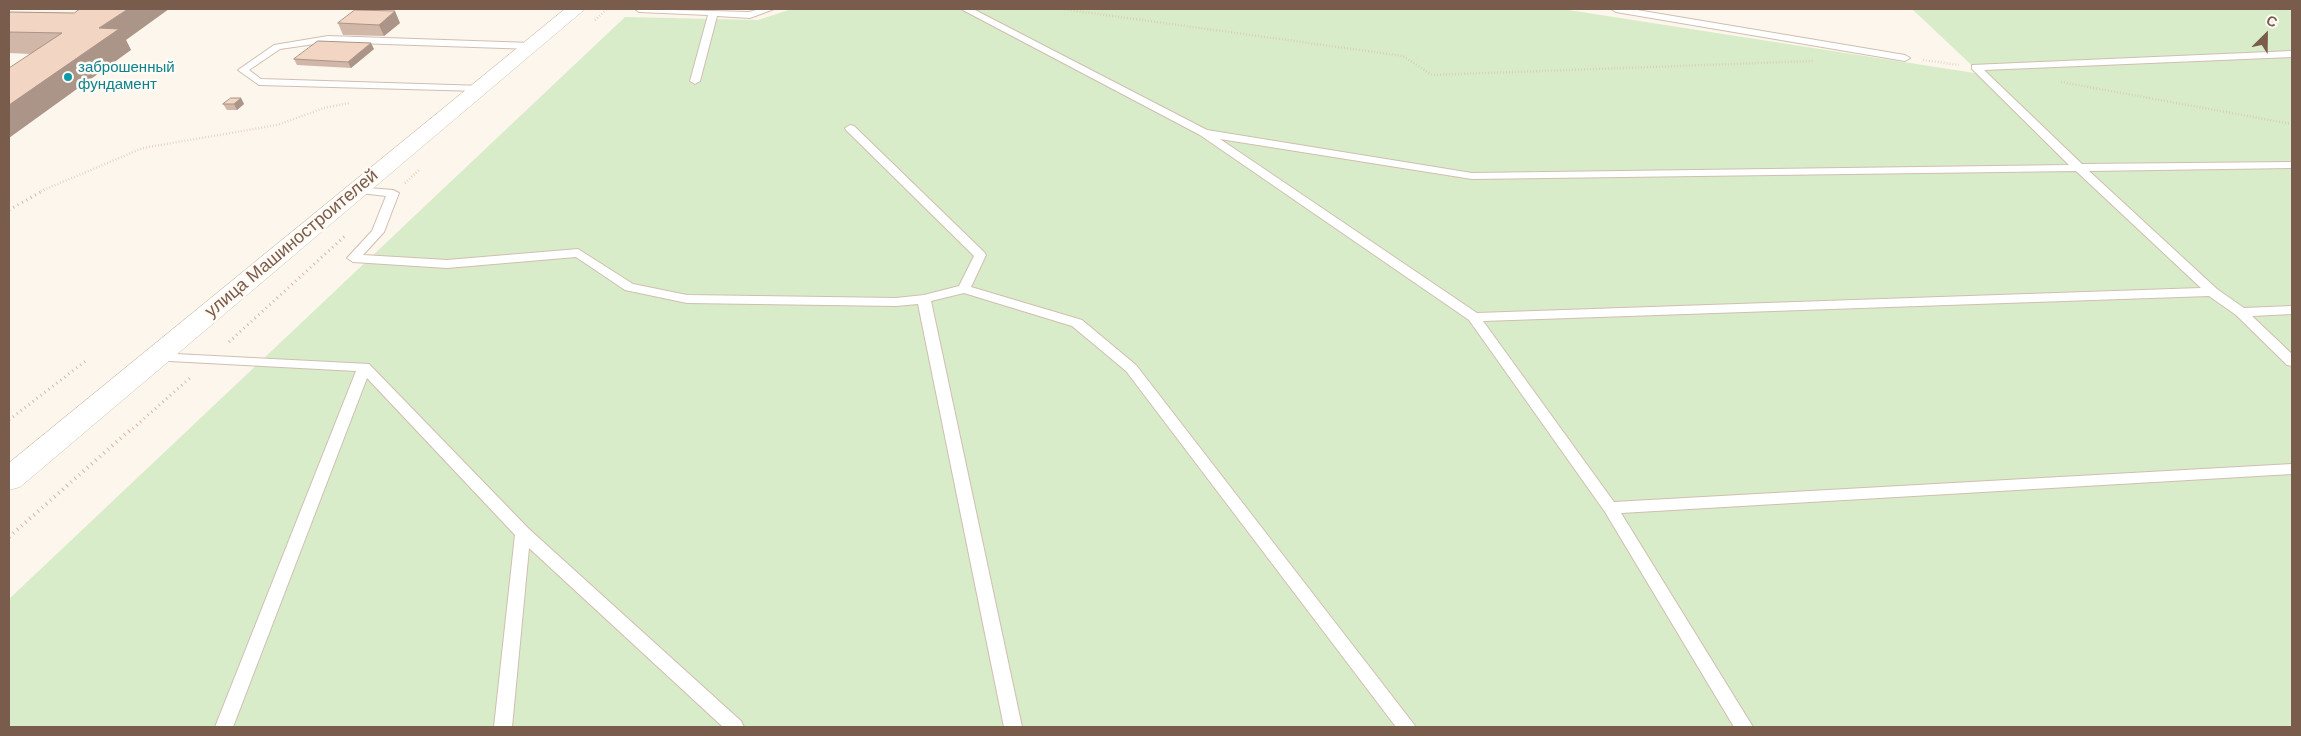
<!DOCTYPE html>
<meta charset="utf-8">
<style>
body{margin:0}
#map{position:relative;width:2301px;height:736px;overflow:hidden;background:#fdf6ec;font-family:"DM Sans",sans-serif}
canvas{display:block}
.frame{position:absolute;inset:0;border:10px solid #7a5c4d;pointer-events:none}
.north{position:absolute;left:2241px;top:10px;width:50px;height:50px;-webkit-text-stroke:4px #fffaf3;paint-order:stroke;rotate:23deg;font-size:14px;font-weight:700;line-height:20px;text-align:center;color:#7a5c4d}
.north::after{content:'';display:block;margin:auto;width:18px;height:22px;background:#7a5c4d;clip-path:polygon(50% 0,100% 100%,50% 72%,0 100%)}
</style>
<div id="map">
<canvas width="2301" height="736"></canvas>
<div class="frame"></div>
<div class="north">С</div>
</div>
<script>
const ctx = document.querySelector('canvas').getContext('2d');
ctx.lineJoin = 'round';
function fillPath(path, color) { ctx.fillStyle = color; ctx.fill(path, 'evenodd'); }
function trace(path, color, width, dash) { ctx.strokeStyle = color; ctx.lineWidth = width; ctx.lineCap = dash ? 'butt' : 'round'; ctx.setLineDash(dash || []); ctx.stroke(path); }
function write(font, color, halo, rows, align = 'center') {
  ctx.font = font + ' "DM Sans",sans-serif'; ctx.lineWidth = 5; ctx.setLineDash([]); ctx.textBaseline = 'middle'; ctx.strokeStyle = halo; ctx.fillStyle = color; for (const [text, x, y, turn = 0] of rows) {
    ctx.save(); ctx.translate(x, y); ctx.rotate((+turn || 0) * Math.PI / 180); ctx.textAlign = isNaN(turn) ? turn : align; if (halo) ctx.strokeText(text, 0, 0); ctx.fillText(text, 0, 0); ctx.restore();
  }
}
const green = new Path2D(`
 M792,9H1562L1981,74L1912,9H2292V727H9V599L625,17L758,20Z`);
const pathFar2 = new Path2D(`
 M1062,9L1403,56L1432,75L1814,61
 M595,20L607,9
 M1923,60L1959,65
 M2061,82L2292,124
 M405,183L419,170
 M41,191L143,148L277,125L324,108L349,103`);
const pathFar1 = new Path2D(`
 M9,210L44,190
 M229,342L346,235
 M9,420L88,359
 M129,432L191,377`);
const path = new Path2D(`
 M9,537L130,430`);
const service = new Path2D(`
 M635,9L749,12L760,9H774L750,18L717,16L700,81L695,84L690,81L708,15L639,12Z
 M961,9H973L1207,130L1472,173L2069,165L1972,69V65L2292,51V57L1984,70L2082,164L2292,162V168L2089,171L2217,289L2244,308L2292,306V314L2252,316L2292,354V366L2287,365L2236,315L2209,296L1483,321L1614,502L2292,464V474L1621,513L1753,727H1734L1605,512L1469,320L1200,135ZM1220,139L1472,179L2076,171L2201,288L1477,313Z
 M1611,9H1631L1905,55L1910,58L1905,61L1616,12Z
 M328,36L532,43L537,46L532,49L328,42L280,49L249,70L261,79L484,86L485,88L480,91L259,85L238,70L274,45Z
 M850,125L854,126L984,252L986,255L971,287L1082,320L1136,365L1416,727H1396L1126,371L1072,326L964,293L931,301L1022,727H1004L918,304L896,306L687,303L625,290L576,257L447,268L353,262L347,258L372,231L386,196L352,192V188L356,187L393,190L399,193L384,232L363,255L447,260L578,249L633,284L687,295L896,298L924,295L959,286L974,256L846,130L845,128Z
 M156,353L369,364L529,529L741,721L744,727H723L529,548L512,727H494L515,535L367,378L233,727H215L356,371L151,360L149,357Z`);
const tertiary = new Path2D(`
 M565,9H585L20,487L9,490V463Z`);
const wall = new Path2D(`
 M9,12L74,13L126,40L131,50L31,54L9,53Z
 M338,23H400L384,36L343,35Z
 M374,49L351,68L297,65L294,59Z
 M241,98L244,104L237,110H227L223,104Z`);
const shadedWall = new Path2D(`
 M128,9H169L126,40L131,50L9,138V105L99,28Z
 M395,11L400,23L384,36L379,25Z
 M371,43L374,49L351,68L348,62Z
 M241,98L244,104L237,110L234,104Z`);
const building = new Path2D(`
 M80,9H128L99,28L119,29L9,105V68L62,33L9,32V12L74,13Z
 M355,10L395,11L379,25L338,23Z
 M318,41L371,43L348,62L294,59Z
 M231,98H241L234,104H223Z`);
const markers = [
 [68,77,5,"#0f9aa8"]
];
const farCulturenames = [
 ["заброшенный",78,68],
 ["фундамент",78,85]
];
const streetNames = [
 ["улица Машиностроителей",292,244,-40]
];
fillPath(green, '#d8ecc9');
trace(service, '#d1beb0', 2);
trace(tertiary, '#d1beb0', 1);
trace(pathFar2, '#d9b8a5', 2.5, [0.5, 2.5]);
trace(pathFar1, '#d9b8a5', 3, [1, 4]);
trace(path, '#d9b8a5', 4, [1, 4.5]);
fillPath(service, '#fff');
fillPath(tertiary, '#fff');
fillPath(wall, '#d1b7a8');
fillPath(shadedWall, '#aa9588');
fillPath(building, '#f3d5c3');
trace(building, '#aa9588', 1);
for (const [x, y, r, color] of markers) { const dot = new Path2D(); dot.arc(x, y, r, 0, 2 * Math.PI); ctx.fillStyle = color; ctx.fill(dot); trace(dot, '#fffaf3', 2); }
write('15px', '#0d838f', '#fffaf3', farCulturenames, 'left');
write('18px', '#7a5c4d', '#fffaf3', streetNames);
</script>
